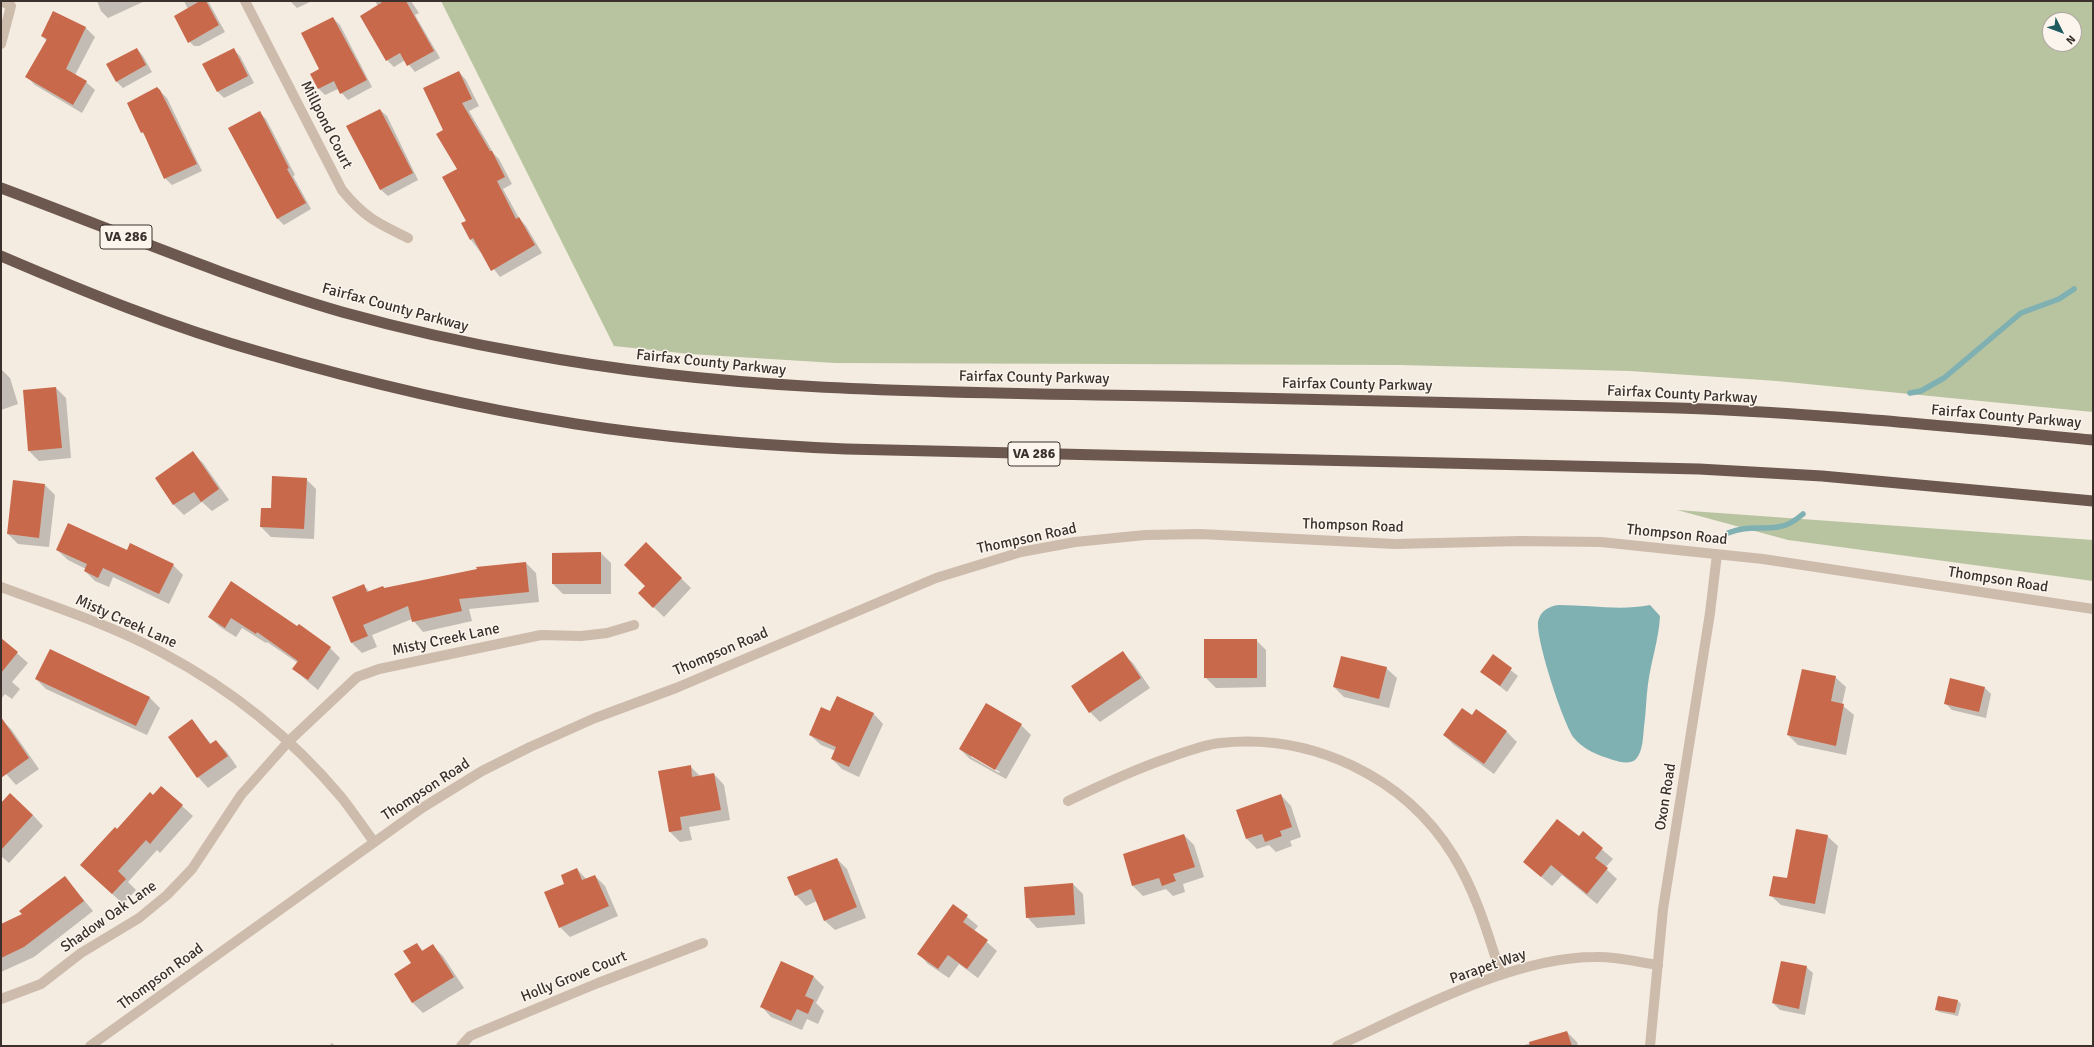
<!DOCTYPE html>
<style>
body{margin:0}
#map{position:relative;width:2094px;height:1047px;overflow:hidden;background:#f4ebe1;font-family:Signika,sans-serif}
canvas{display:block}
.frame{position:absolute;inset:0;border:2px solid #3b302b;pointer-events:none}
.north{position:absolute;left:2042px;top:12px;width:40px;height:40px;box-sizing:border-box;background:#fbf5ee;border:1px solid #aea6a0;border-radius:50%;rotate:132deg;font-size:11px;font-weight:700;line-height:16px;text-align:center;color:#3b302b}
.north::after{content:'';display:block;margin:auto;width:14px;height:18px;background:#1f5a5e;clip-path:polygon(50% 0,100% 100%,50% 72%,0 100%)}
</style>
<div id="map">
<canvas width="2094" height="1047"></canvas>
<div class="frame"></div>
<div class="north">N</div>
</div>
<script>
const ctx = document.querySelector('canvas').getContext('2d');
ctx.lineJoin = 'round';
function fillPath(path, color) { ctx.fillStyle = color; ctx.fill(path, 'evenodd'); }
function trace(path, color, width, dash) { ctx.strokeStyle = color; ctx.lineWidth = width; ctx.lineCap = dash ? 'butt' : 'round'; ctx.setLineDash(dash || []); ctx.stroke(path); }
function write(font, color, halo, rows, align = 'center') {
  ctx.font = font + ' Signika,sans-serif'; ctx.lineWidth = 3; ctx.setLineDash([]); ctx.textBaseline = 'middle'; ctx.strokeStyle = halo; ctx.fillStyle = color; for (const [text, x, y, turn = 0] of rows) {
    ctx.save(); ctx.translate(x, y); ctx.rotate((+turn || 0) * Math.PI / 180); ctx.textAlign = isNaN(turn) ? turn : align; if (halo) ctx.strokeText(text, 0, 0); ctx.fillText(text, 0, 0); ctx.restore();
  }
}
const green = new Path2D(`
 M441,1H2093V412L1777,381L1630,371L1400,365L835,363L690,354L614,346ZM2050,20H2074V44H2050Z
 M1677,510L2093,540V581L1788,540Z`);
const water = new Path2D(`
 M1559,605C1590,605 1620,611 1650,605L1660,616C1659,639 1651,661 1648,684C1646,698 1646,713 1644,727C1643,736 1643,751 1636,759C1630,765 1620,762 1613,760C1598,755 1584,750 1574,738C1563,723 1536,640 1538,622C1540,611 1549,606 1559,605Z`);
const shadow = new Path2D(`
 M97,1H145L108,18L101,11Z
 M184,1H208L225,32L199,46H194L188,40V9Z
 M290,1H312L297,8Z
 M375,1H411L419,13L415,15L440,58L415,72L405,60L394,67L387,60L378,6Z
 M54,13L86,28L95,37L75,75L86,82L95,90L82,113L35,85L26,76L47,41L42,36Z
 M333,18L340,25L372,87L348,100L338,89L325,95L319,89L320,70Z
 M137,49L143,56L152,72L123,88L116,81Z
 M234,50L240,56L254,83L224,98L218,92L204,65Z
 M459,72L466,80L479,106L469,111L494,154L499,159L512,184L503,189L519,218L526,226L542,253L500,277L471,240L458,170L444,130Z
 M160,91L167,98L202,171L172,185L165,178L146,137L142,132Z
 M380,110L387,116L418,180L388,196L381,190L347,126Z
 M260,113L266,119L295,175L293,176L311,209L284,225L277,218Z
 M1,369L10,378L18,404L1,410Z
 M56,388L66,398L71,458L39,461L29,451Z
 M193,453L203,463L229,500L212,511L202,502L184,515L174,505L156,478Z
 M306,479L316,489L314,539L271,537L261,527Z
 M45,485L55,495L49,547L18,544L8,534Z
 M646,544L691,588L664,617L639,593L647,586Z
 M57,550L127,551L173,565L183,575L169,604L113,577L109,587L95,581L85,571L86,569L68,560Z
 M601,553L611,563V594H563L553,584V554Z
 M526,563L536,573L539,602L469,609L472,621L423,632L412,619L372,635L377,647L362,653L352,643L334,598L364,586L370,592L383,587L385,589L478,570V568Z
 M232,582L298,628L330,648L340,658L318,690L293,669L298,663L267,642L266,643L242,628L236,637L220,627L209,617Z
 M1,639L28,663L12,682L20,689L12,699L5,694L1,699Z
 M1256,640L1266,650V687L1216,688L1205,677Z
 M1123,653L1133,663L1150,688L1100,722L1090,712Z
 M1493,656L1518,676L1507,692L1482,672Z
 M1386,668L1397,678L1389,708L1344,697L1334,687Z
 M1835,677L1846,687L1842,705L1854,715L1846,755L1798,745L1788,735Z
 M36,679L150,698L160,708L147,735L46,689Z
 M1985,688L1991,694L1986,718L1952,710L1945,703Z
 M1477,710L1507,732L1517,742L1494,774L1454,745L1444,735L1472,717Z
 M830,712L873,713L883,724L859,777L842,769L832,759L836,751L821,745L810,735Z
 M1,719L11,729L39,769L16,785L1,768Z
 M192,721L211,744L216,741L226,751L237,767L208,788L198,777L169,737Z
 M1021,725L1031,735L1006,779L970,759L960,749ZM971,755L1000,772L999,773L971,757Z
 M690,766L701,777L714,774L724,785L730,820L689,827L692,840L680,842L670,832L659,771Z
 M161,787L193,816L160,853L157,850L128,882L136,890L123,904L92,875L117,831Z
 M1281,795L1291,806L1301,837L1290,841L1292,846L1276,852L1269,845L1257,849L1247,839Z
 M1,805L33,815L43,826L9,863L1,856Z
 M1583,833L1613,859L1605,868L1617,879L1597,904L1562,875L1552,886L1524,862L1579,838Z
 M1184,835L1194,845L1204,877L1183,884L1185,892L1173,896L1166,889L1143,896L1133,886L1124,855Z
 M1827,836L1838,846L1825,914L1781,905L1770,895Z
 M837,859L847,869L866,918L835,930L824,920L817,901L806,906L796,895Z
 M577,869L587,880L595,876L605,886L618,916L570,937L560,927L566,884Z
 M65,877L93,911L34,957L1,972V925L23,915Z
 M1073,884L1083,894L1085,924L1037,928L1027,917Z
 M953,905L978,926L974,931L997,951L978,978L959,964L949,978L928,964L918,953Z
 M417,944L424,952L433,946L443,956L464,988L423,1013L413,1003L395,975L412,964Z
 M1806,967L1813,973L1805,1015L1780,1010L1773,1003Z
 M814,977L824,987L816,1003L824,1011L818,1024L807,1019L802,1030L771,1017L761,1006Z
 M1958,1001L1961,1004L1958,1016L1939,1012L1936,1009Z
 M1567,1032L1577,1042L1578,1046H1521Z
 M331,1043L337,1046H330Z`);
const stream = new Path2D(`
 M1910,393L1921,391L1944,378L2021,313L2059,299L2074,289
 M1728,533C1747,525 1759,530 1778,527C1788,526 1796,520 1803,514`);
const building = new Path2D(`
 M200,1H206L219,25L188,43L174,16Z
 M384,1H406L434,51L407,66L400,53L386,61L360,16Z
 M53,11L86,27L66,69L87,81L73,105L25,77L47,39L41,36Z
 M333,17L367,80L340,94L334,81L318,89L310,74L319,69L301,33Z
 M137,48L146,65L116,82L106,64Z
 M234,48L248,76L217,92L202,64Z
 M459,71L472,99L462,103L490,151H492L505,177L497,181L516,219L519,217L535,245L491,271L473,238L470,240L461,223L466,221L442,177L457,169L436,134L443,130L423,88Z
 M157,87L160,90L197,164L164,179L143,132L141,133L127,103Z
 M380,109L413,173L380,190L346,126Z
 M260,111L289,168L287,169L306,203L277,219L228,128Z
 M56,387L62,448L28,451L23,390Z
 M193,451L219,489L201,502L194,492L173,505L155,478Z
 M272,476L307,478L304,529L260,527L261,508H271Z
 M13,480L45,484L39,538L7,534Z
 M68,523L127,550L130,543L174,564L159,594L103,568L98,578L84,571L87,564L56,550Z
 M646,542L682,578L653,608L638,593L645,586L624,565Z
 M601,552V584H552V553Z
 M526,562L529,592L459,599L462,611L412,622L408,606L363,625L368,636L351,643L332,597L364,584L367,592L383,586L384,588L477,569L476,567Z
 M231,581L297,626L299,624L331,647L308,680L292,669L298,661L257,632L256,634L231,618L225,628L208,617Z
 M1,638L18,652L1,673Z
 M1204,639H1257V678H1204Z
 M50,649L150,697L136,726L35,679Z
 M1123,651L1141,678L1089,713L1071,686Z
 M1493,654L1512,668L1500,686L1480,672Z
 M1341,656L1387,667L1379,699L1333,687Z
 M1802,669L1836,676L1831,701L1844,704L1836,746L1787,735Z
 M1950,678L1985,687L1979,712L1944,704Z
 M837,696L874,713L849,767L831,759L836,747L809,735L821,707L830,711Z
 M986,703L1022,724L995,770L959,749Z
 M1462,708L1472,715L1476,709L1507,731L1484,764L1443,735Z
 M1,717L29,758L1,778Z
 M192,719L210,744L216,740L228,756L197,778L168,737Z
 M691,765L692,777L714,773L721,810L680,817L682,830L669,832L658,771Z
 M161,786L183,805L150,844L146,840L118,871L126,879L112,894L80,865L115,827L117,829L150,792L153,795Z
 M10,793L33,815L1,850V803Z
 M1281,794L1292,827L1280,831L1282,836L1265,842L1262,834L1246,839L1236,810Z
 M1557,819L1579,836L1583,831L1603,848L1595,858L1608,868L1587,894L1551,865L1541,877L1523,862Z
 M1796,829L1828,835L1815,904L1769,896L1773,876L1787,878Z
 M1184,834L1195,867L1173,874L1176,881L1162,886L1159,878L1132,886L1123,854Z
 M837,858L857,907L824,921L811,889L795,896L787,877Z
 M577,868L582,880L595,875L609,906L559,928L544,892L564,884L561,875Z
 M65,876L84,901L24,947L1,958V924L22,914L19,911Z
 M1073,883L1075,915L1026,918L1024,887Z
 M953,904L968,915L963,922L988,940L967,969L948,955L938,969L917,954Z
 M417,943L422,951L433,944L454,977L412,1003L394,974L411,963L403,951Z
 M781,961L814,976L805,996L814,1000L808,1014L797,1009L791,1021L760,1007Z
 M1781,961L1807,966L1799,1009L1772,1003Z
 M1938,996L1958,1000L1955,1013L1935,1010Z
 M1567,1031L1572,1046H1530L1529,1042Z`);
const minor = new Path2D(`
 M1,1L11,6
 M245,1L342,190C364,217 377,223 408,238
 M1,44L11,6
 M1,587C55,607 111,625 161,652C231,689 291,737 342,798C353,812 363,827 374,842
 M1068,801C1101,785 1133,770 1168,758C1185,752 1202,745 1220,743C1311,733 1404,776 1453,855C1476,892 1488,934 1501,975
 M1,999L41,984L81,953L139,918L167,895L192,869L241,795L289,741L357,677L379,669L541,635L581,636L607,633L634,625
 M461,1046L470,1036L598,983L703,943
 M1337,1046C1412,1012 1512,957 1595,957C1615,956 1638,962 1658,965`);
const tertiary = new Path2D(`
 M90,1046L422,808L482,771L530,747L595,718L676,688L936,578L1021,552L1075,542L1145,535L1200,534L1395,544L1520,541L1601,542L1763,559L2093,609
 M1650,1046L1663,909L1710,613L1717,554`);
const trunk = new Path2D(`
 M1,188C114,230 225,278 342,312C403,329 466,343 529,354C753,396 982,392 1209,397C1366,400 1522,403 1678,408C1817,413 1955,427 2093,440
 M1,256C85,292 171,327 260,352C363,382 469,407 576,424C665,438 755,445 846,449L1699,469L1822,476L2093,501`);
const shields = [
 [126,237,52],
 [1034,454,52]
];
const shieldNames = [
 ["VA 286",126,237],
 ["VA 286",1034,454]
];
const streetNames = [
 ["Millpond Court",326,125,63],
 ["Fairfax County Parkway",395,308,15],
 ["Fairfax County Parkway",711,363,6],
 ["Fairfax County Parkway",1034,378,1],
 ["Fairfax County Parkway",1357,385,1],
 ["Fairfax County Parkway",1682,395,3],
 ["Fairfax County Parkway",2006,417,5],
 ["Thompson Road",1353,526,2],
 ["Thompson Road",1677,535,6],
 ["Thompson Road",1027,539,-12],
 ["Thompson Road",1998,580,9],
 ["Misty Creek Lane",126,622,24],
 ["Misty Creek Lane",446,640,-12],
 ["Thompson Road",721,652,-23],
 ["Thompson Road",426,790,-33],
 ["Oxon Road",1666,797,-81],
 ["Shadow Oak Lane",109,917,-35],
 ["Parapet Way",1488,967,-19],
 ["Thompson Road",161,977,-36],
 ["Holly Grove Court",574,977,-22]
];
fillPath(green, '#b8c4a0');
fillPath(water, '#7fb0b2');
fillPath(shadow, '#0003');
trace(stream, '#7fb0b2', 5.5);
fillPath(building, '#c8694b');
trace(minor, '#cdbbac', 10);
trace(tertiary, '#cdbbac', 10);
trace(trunk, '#6c584f', 11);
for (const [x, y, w] of shields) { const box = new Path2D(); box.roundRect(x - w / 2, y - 12, w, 24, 3); ctx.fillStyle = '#fbf5ee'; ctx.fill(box); trace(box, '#3b302b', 1); }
write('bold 14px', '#3b302b', null, shieldNames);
write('15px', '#3b302b', '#fbf5ee', streetNames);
</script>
